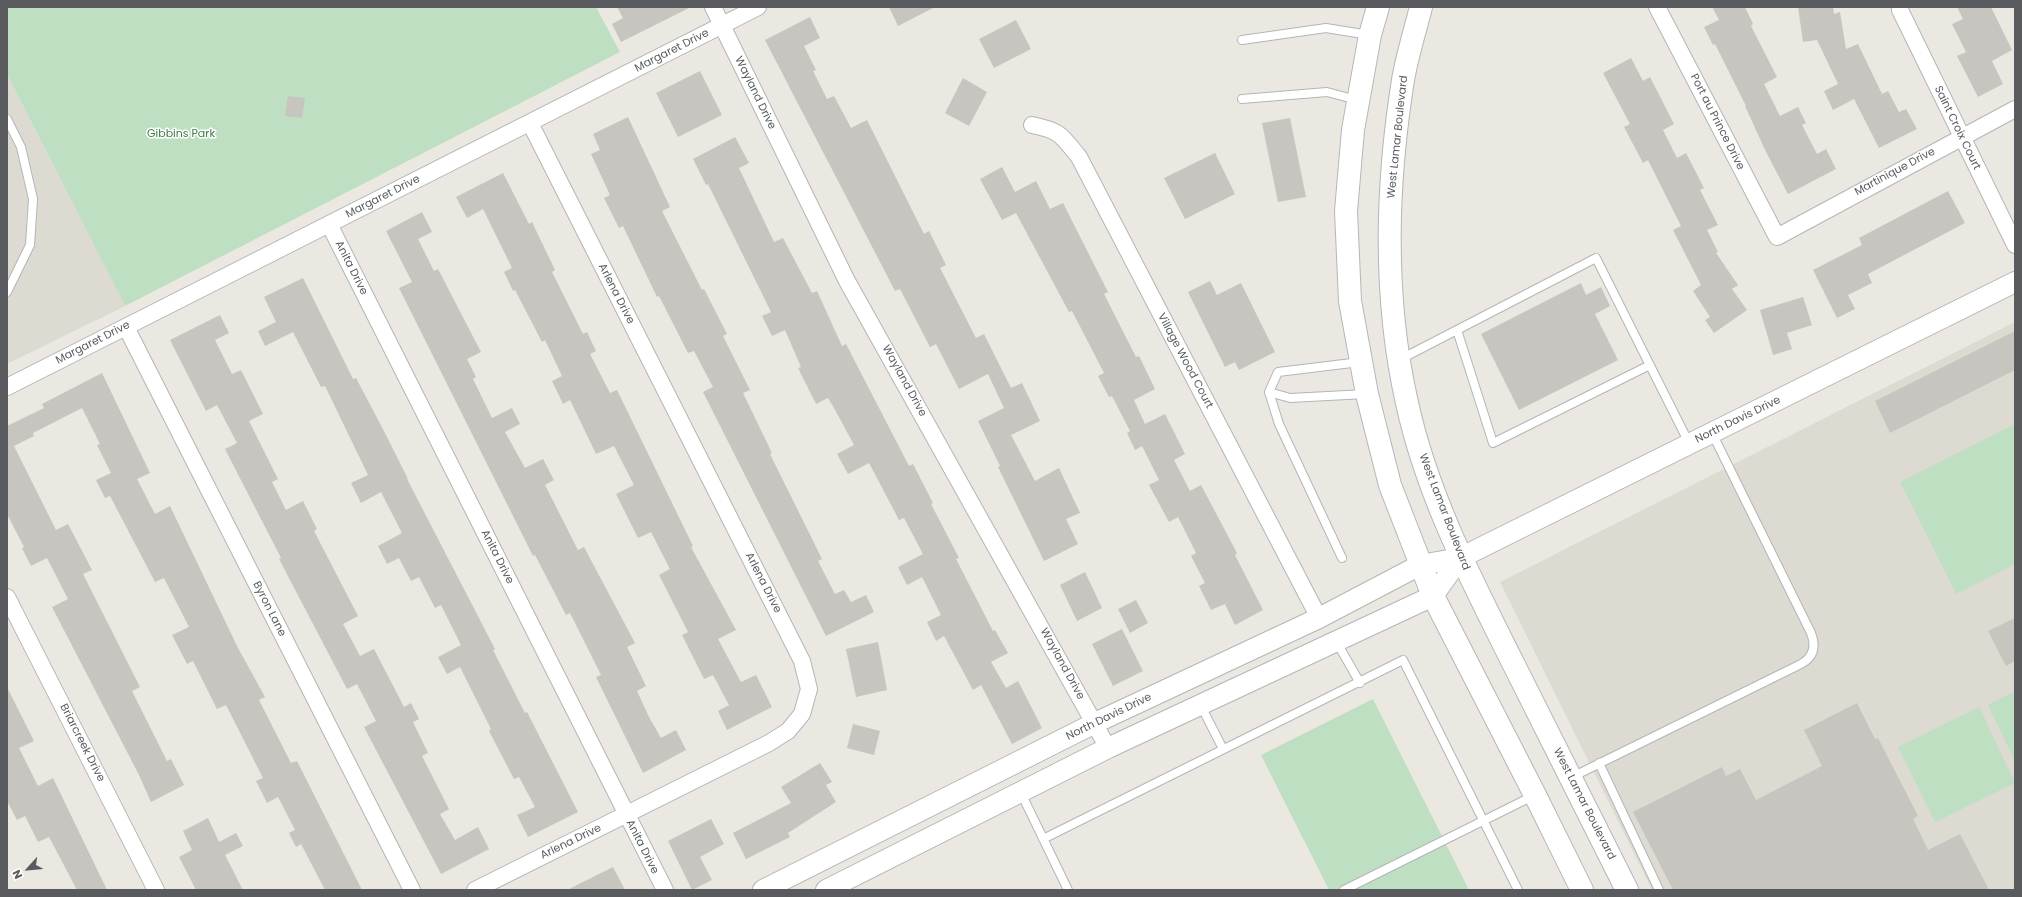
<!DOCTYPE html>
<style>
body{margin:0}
#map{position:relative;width:2022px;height:897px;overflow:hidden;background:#eae8e0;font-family:Poppins,sans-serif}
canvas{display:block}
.frame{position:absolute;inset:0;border:8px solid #595b5f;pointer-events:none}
.north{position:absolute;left:8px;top:849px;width:40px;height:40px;-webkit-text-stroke:3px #fff;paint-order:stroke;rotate:243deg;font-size:11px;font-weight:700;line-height:16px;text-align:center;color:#595b5f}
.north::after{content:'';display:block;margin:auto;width:14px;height:18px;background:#595b5f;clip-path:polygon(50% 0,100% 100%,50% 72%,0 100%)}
</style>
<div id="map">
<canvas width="2022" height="897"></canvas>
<div class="frame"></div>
<div class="north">N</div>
</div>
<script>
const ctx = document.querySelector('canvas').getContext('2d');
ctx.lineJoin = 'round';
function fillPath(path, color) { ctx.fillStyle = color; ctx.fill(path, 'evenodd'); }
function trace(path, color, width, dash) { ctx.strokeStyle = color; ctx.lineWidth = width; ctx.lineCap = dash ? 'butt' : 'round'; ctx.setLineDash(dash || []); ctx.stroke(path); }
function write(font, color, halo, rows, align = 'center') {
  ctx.font = font + ' Poppins,sans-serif'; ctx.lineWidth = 3; ctx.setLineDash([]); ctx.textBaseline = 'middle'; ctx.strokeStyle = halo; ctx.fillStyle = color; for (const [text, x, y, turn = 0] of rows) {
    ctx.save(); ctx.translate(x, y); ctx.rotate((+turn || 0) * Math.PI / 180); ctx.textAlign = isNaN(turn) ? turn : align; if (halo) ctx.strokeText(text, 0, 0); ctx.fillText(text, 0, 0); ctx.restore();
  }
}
const education = new Path2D(`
 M7,74L125,306L7,364Z
 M2015,322V890H1652L1500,582Z`);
const green = new Path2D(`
 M7,7H596L620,52L125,306L7,74Z
 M2015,424V564L1956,594L1900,482Z
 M2015,691V761L1988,705Z
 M1373,699L1469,890H1329L1261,755Z
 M1979,707L2015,783L1935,822L1898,747Z`);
const building = new Path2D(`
 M617,7H691L621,42L612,24L623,18Z
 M889,7H935L898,26Z
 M1712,7H1745L1753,24L1751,26L1777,77L1764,84L1780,116L1798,107L1806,123L1802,125L1817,154L1826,149L1836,169L1788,194L1766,152L1745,106H1746L1715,44L1713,45L1704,27L1719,20Z
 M1798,7H1833L1834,14L1840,12L1846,49L1858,44L1882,94L1888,91L1899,112L1906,109L1917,129L1879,148L1854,99L1833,110L1824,91L1838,84L1817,40L1803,42Z
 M1957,7H1991L2012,50L1992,61L2003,84L1978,97L1957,56L1966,52L1952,24L1963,19Z
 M810,17L820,38L804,46L816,70L813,71L827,99L834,96L851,128L867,120L924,234L929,231L946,265L940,268L976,338L984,334L1011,388L1022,383L1040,421L1011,435L1035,481L1059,468L1080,513L1066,519L1078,544L1044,561L998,467L1000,466L978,421L1004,408L988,374L959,389L936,344L930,347L900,289L895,291L765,40Z
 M1016,20L1031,49L994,68L979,39Z
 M1631,58L1643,81L1650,77L1674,124L1663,130L1677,158L1686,153L1704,188L1700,190L1718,225L1707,230L1718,252L1716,253L1738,285L1732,289L1747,310L1714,333L1705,320L1710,317L1693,291L1701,285L1673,230L1681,226L1648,160L1643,163L1624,127L1630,124L1603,73Z
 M700,71L722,115L678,137L656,93Z
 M963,78L987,92L969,126L945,113Z
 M288,96L305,98L302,118L285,116Z
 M628,117L670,207L662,211L702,290L704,289L727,334L723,336L750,390L743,393L772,453L770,454L822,559L818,561L835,594L844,590L851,602L866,595L874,612L826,636L703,392L713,387L694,351L688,353L659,296L657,297L623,226L619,228L604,198L610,195L591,154L600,150L593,134Z
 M1290,118L1306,197L1278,202L1262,123Z
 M735,137L749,163L739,168L774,242L783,238L812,293L817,291L842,346L846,344L909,466L913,464L933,503L931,504L959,558L956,559L993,631L995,630L1008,653L991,662L1006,688L1018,681L1042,728L1012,744L981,685L973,690L944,636L936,641L927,622L941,615L922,577L907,585L898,567L923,554L904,518L899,520L869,463L848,474L837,454L854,445L834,408L828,398L816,404L798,368L801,367L785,330L772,336L762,316L771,312L708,184L706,185L693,159Z
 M1215,153L1235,194L1185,219L1164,178Z
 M1002,167L1015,192L1036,181L1050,209L1063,203L1108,292L1104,294L1136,357L1139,356L1155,389L1134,400L1145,424L1165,414L1185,454L1174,460L1190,491L1201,485L1237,553L1235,555L1263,610L1235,625L1225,604L1211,610L1199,586L1205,583L1191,556L1196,553L1178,517L1169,522L1149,485L1159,480L1142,446L1135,450L1127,433L1130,431L1112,396L1109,397L1098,376L1104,373L1072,311L1069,312L1016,213L1002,220L980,179Z
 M503,173L529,224L532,222L555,270L552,272L583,334L587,332L596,351L590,354L610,393L617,390L693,546L691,547L736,630L718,639L741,682L756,675L772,707L727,730L718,711L729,705L713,675L704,679L682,635L688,632L659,575L670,569L651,532L638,538L616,494L634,485L614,446L596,454L570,400L563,404L552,381L562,376L545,340L542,342L515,290L513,291L504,272L512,268L483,209L467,218L456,197Z
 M1948,191L1965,223L1868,274L1872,283L1848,295L1855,309L1837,318L1813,270L1862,245L1859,238Z
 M422,212L432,232L418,239L434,271L438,269L481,352L467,359L476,377L473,379L492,418L512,408L520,424L505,432L525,468L543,459L554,480L545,485L578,550L584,547L635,643L627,647L646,686L637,691L649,717L661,738L676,730L686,750L643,773L596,677L601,675L570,613L566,615L535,555L533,556L399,288L412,282L386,231Z
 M303,278L353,379L356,378L385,433L408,479H407L495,649L493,650L525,713L527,712L578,812L528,837L517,815L535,807L519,777L514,779L489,731L491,729L460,667L447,674L438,657L461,645L441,605L435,608L419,577L411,581L399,558L387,564L378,546L402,533L381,492L361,503L351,483L368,475L325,386L321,387L293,332L265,346L258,331L276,322L264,297Z
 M1210,281L1217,295L1241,283L1275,352L1239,370L1235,362L1225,367L1188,292Z
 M1581,283L1586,295L1601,287L1610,306L1595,314L1618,360L1519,410L1481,334Z
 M1803,297L1812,325L1787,333L1792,349L1773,355L1760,310Z
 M220,315L229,333L215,340L232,374L241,370L263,414L249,421L278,479L272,482L286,510L303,501L317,529L314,531L358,616L343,624L360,656L374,649L404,707L411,703L419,719L413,722L428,753L422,756L449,809L440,814L455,840L478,827L489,849L441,874L364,727L376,721L357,684L347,689L279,559L281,558L225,449L237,443L217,405L206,411L170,340Z
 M2015,331V370L1890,433L1875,401Z
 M102,373L150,473L137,479L155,514L170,506L238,648L265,697L259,700L291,763L297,761L362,890H325L301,844L296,847L289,833L295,830L278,797L267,803L256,781L263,778L226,705L217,709L193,661L187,664L172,635L189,627L164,578L155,582L110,496L105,498L96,480L111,473L97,445L100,444L82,408L33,433L34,436L14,446L56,530L68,524L92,570L83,574L140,687L132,691L167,761L171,759L184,785L151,802L139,775L52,607L68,599L47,558L31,566L22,548L24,547L7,514V426L44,408L42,404Z
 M1085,572L1102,608L1077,621L1060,585Z
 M1136,600L1148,623L1130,633L1118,609Z
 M2015,618V661L2006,666L1988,631Z
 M1122,629L1143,671L1113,686L1092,644Z
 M878,642L887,690L856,697L846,649Z
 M7,687L34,741L19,748L38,786L53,778L107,890H77L49,837L38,842L25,816L17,820L7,801Z
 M1857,703L1875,739L1878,738L1918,816L1913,819L1928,850L1960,834L1989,890H1673L1633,812L1722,767L1726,776L1740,769L1756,800L1822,766L1804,730Z
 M853,724L880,731L874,755L847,748Z
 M820,763L832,782L826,785L836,802L788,833L790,837L746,859L733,833L791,803L781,787Z
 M208,818L219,842L236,833L243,846L225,855L243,890H196L179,857L192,850L183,831Z
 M711,819L724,844L700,857L712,880L692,890L668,841Z
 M613,867L625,890H567Z`);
const service = new Path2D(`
 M1242,40L1326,28L1369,35
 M1242,99L1327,92L1357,100
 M7,119L21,147L33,199L30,245L7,292
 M1457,330L1493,443L1650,365
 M1399,360L1596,258L1689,443
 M1269,392L1290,398L1366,394
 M1342,558L1279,424L1269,392L1278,372L1360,362
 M1336,641L1360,683
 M1201,706L1223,749
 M1599,763L1659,890
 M1572,777L1801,664C1814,657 1816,646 1811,633L1712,433
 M1021,793L1068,890
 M1043,839L1403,660L1518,890
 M1344,890L1535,795`);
const minor = new Path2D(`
 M713,7L847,281L1108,748
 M1657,7L1777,237L2015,109
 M1900,10L2015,245
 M1032,125C1061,131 1061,135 1079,157L1319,618
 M329,224L665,890
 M126,327L412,890
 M7,387L758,7
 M7,597L156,890
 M475,890L769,743L788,731L802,714L809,689L802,661L530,123`);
const tertiary = new Path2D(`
 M763,890L1095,723L1319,618L1420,565L1460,558L2015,282
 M826,890L1108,748L1433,596L1460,558`);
const secondary = new Path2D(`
 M1378,7L1370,35L1353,130L1346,211L1350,301L1367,394L1390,485L1433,596L1535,795L1582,890
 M1421,7C1415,31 1407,56 1403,80C1386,187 1383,297 1407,403C1427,495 1471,579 1513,663C1551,739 1589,814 1627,890`);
const streetNames = [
 ["Margaret Drive",672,51,-27],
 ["Wayland Drive",755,93,64],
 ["Port au Prince Drive",1717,122,63],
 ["Saint Croix Court",1957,128,64],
 ["West Lamar Boulevard",1398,137,-84],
 ["Martinique Drive",1895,172,-28],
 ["Margaret Drive",383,197,-27],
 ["Anita Drive",351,268,63],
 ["Arlena Drive",616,294,63],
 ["Margaret Drive",93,343,-27],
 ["Village Wood Court",1185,361,62],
 ["Wayland Drive",904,381,61],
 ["North Davis Drive",1738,420,-26],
 ["West Lamar Boulevard",1444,512,69],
 ["Anita Drive",497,557,63],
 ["Arlena Drive",763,583,63],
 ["Byron Lane",269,609,63],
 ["Wayland Drive",1062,664,61],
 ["North Davis Drive",1109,717,-26],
 ["Briarcreek Drive",82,743,63],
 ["West Lamar Boulevard",1584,804,63],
 ["Arlena Drive",571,842,-26],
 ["Anita Drive",642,847,63]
];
const parkNames = [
 ["Gibbins Park",181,134]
];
fillPath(education, '#dcdad1');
fillPath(green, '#bfdfc2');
fillPath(building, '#c7c5bf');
trace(service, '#b3b5b9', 10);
trace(minor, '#b3b5b9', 18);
trace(tertiary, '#b3b5b9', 22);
trace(secondary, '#b4b6bb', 24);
trace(service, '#fff', 8);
trace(minor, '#fff', 16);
trace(tertiary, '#fff', 20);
trace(secondary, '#fff', 22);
write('11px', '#595b5f', '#fff', streetNames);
write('11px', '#3d7a45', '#fff', parkNames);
</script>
